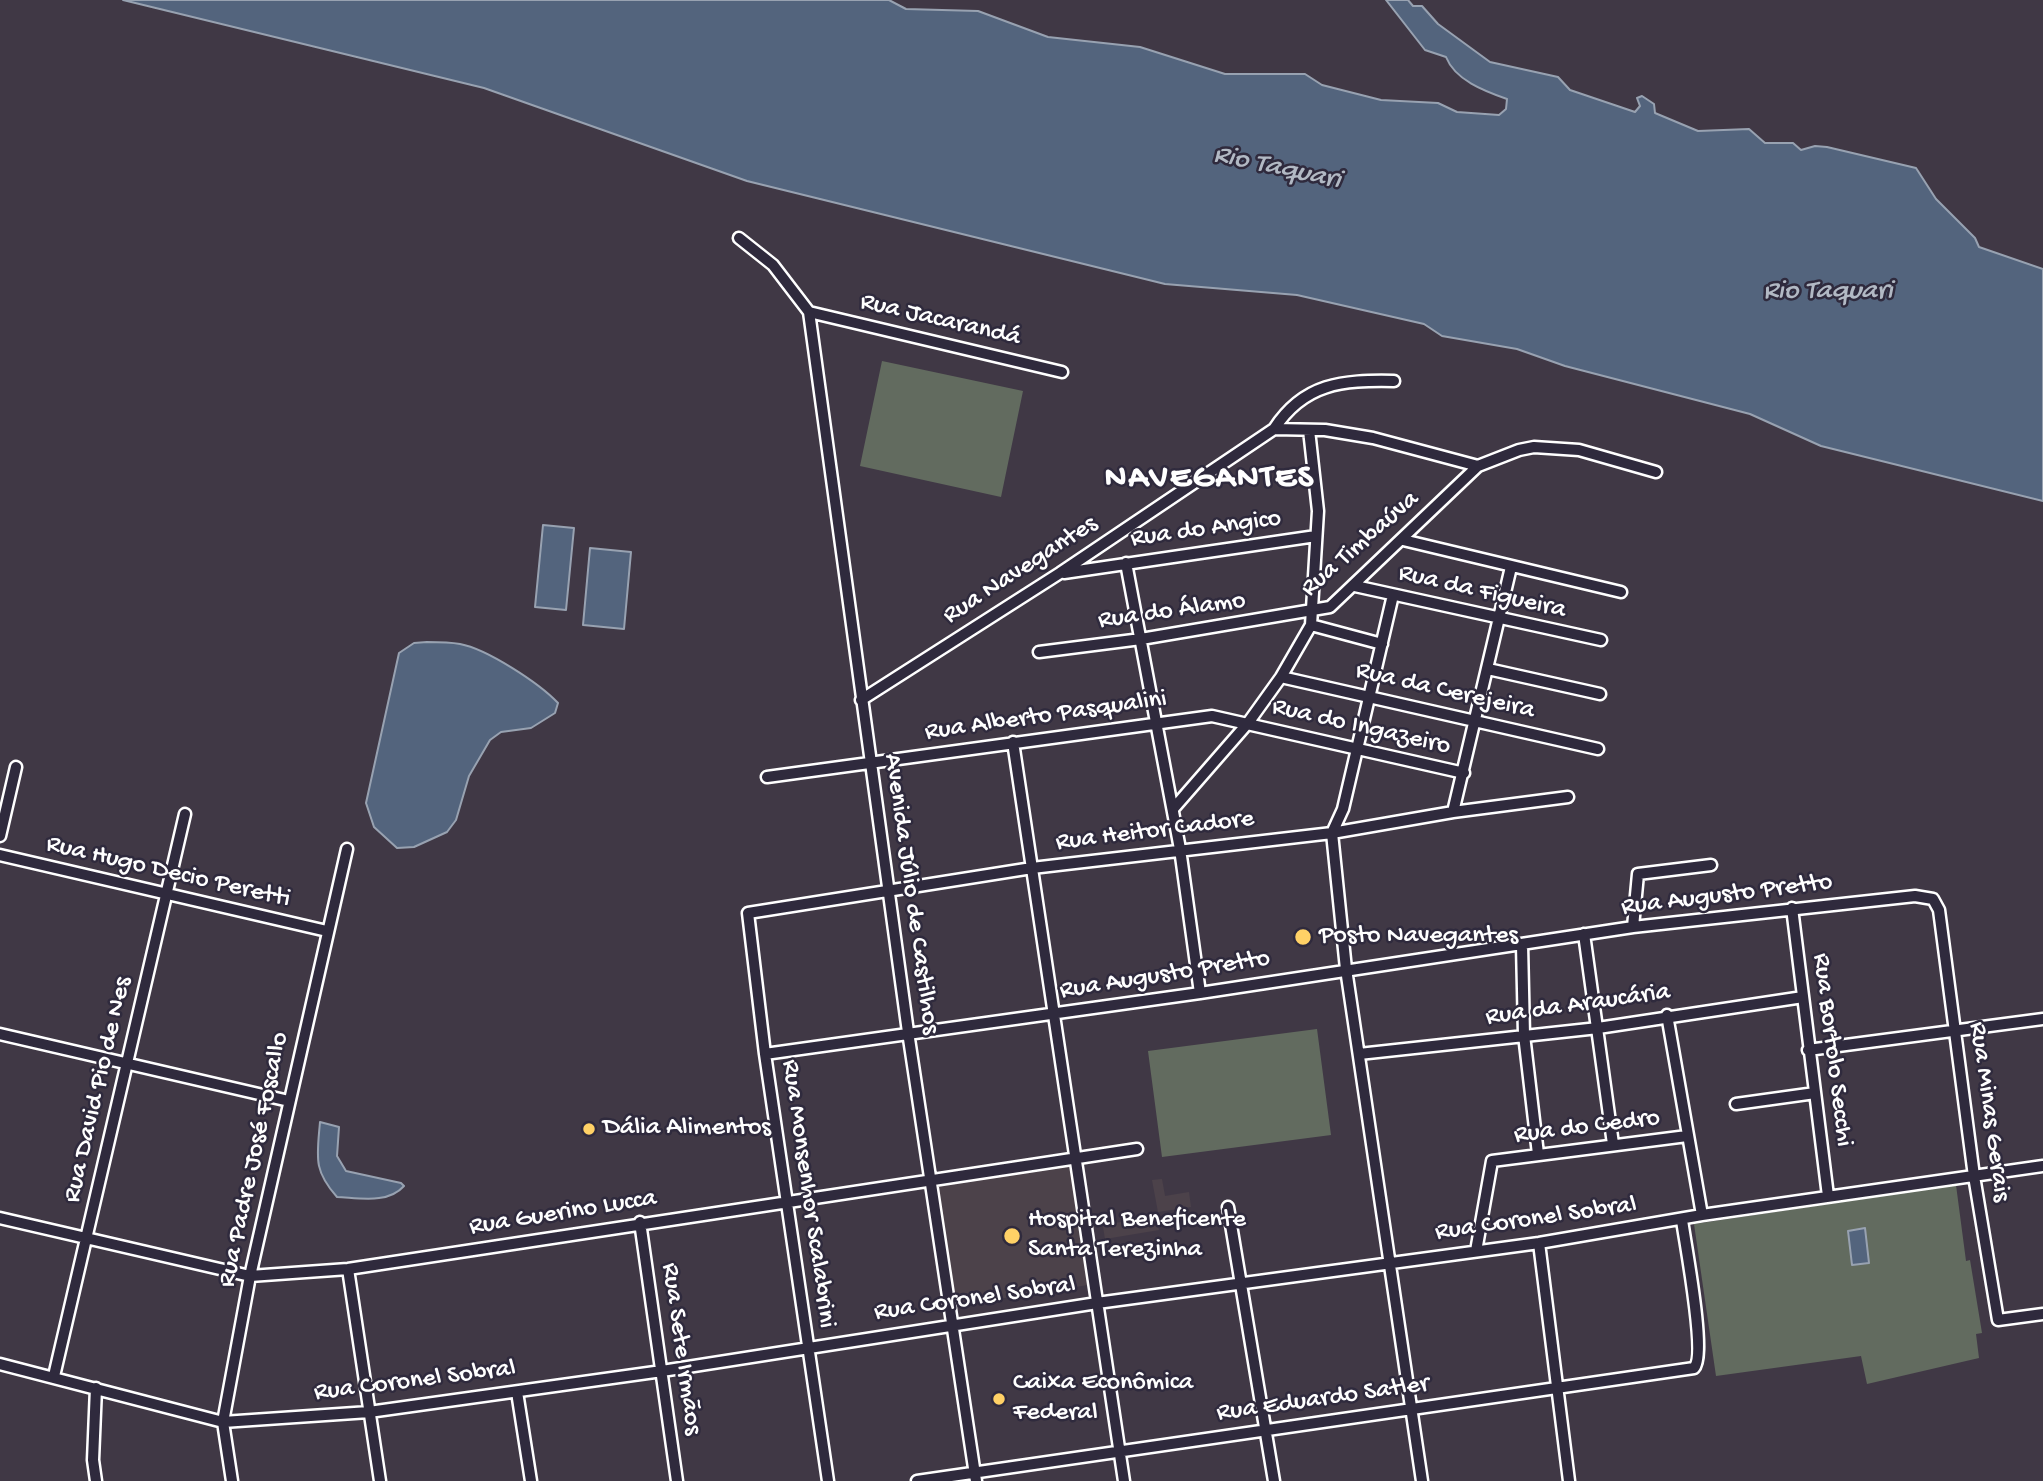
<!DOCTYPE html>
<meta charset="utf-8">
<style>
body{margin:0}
canvas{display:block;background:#403845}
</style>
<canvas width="2043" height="1481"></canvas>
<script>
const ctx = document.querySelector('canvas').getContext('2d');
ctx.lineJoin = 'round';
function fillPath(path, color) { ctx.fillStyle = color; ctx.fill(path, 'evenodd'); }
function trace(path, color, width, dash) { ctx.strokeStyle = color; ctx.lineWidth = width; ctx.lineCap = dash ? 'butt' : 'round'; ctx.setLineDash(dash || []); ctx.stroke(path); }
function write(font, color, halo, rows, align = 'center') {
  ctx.font = font + ' "Gochi Hand",sans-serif'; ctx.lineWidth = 5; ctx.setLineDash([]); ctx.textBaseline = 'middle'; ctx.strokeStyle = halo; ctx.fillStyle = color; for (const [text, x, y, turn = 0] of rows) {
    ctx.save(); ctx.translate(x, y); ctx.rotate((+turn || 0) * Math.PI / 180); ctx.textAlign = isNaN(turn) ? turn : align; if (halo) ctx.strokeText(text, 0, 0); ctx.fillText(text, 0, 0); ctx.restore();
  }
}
const built = new Path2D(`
 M1070,1165L1088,1285L953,1306L935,1187Z
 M1162,1179L1165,1196L1189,1192L1191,1207L1158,1212L1152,1180Z
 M1156,1217L1159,1230L1105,1239L1102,1220L1114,1218L1115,1223Z`);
const green = new Path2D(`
 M882,361L1023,391L1001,497L860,466Z
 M1317,1029L1331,1135L1162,1157L1148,1051Z
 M1956,1185L1966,1261L1970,1260L1982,1333L1976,1334L1979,1358L1867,1384L1861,1356L1716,1376L1694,1224Z`);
const water = new Path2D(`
 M123,0H889L906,9L978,11L1048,37L1140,47L1225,74H1305L1322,85L1381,100L1438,103L1457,112L1499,115L1506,109L1507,99C1484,91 1455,80 1446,57L1425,50L1386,0H1408L1413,6H1422L1438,24L1490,62L1558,77L1570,90L1635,112L1640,106L1637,98L1642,96L1654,104L1655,113L1698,131L1749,129L1765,143H1793L1801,150L1815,146L1827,147L1916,168L1936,199L1975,238L1979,247L2043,269V501L1821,446L1750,414L1565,366L1517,349L1442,336L1424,324L1297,295L1165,284L747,181L484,88Z
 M543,525L574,528L566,610L535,607Z
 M590,548L631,552L624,629L583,625Z
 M427,642C438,642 449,642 460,644C487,649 539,683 558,703L555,713L531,728L501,732L490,740L469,776L456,820L447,832L414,847L397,848L374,827L366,803L399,653L414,643Z
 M320,1122L339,1127L337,1156L346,1171L401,1183L404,1186C388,1204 360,1198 337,1197C313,1170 317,1157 320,1122Z
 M1865,1228L1869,1263L1852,1265L1848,1231Z`);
const minor = new Path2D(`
 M739,238L773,265L809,312L908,1032L976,1481
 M809,312L1062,372
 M1274,429C1304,383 1342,380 1394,381
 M1403,540L1621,592
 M1126,563L1180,849L1200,993
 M1064,573L1316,536
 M1355,586L1601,640
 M1393,595L1343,809L1332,833L1346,969L1422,1481
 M1311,625L1382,644
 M1039,652L1141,639L1330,607L1478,466L1519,450L1534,447L1579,450L1656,472
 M1488,669L1600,694
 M1281,677L1598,749
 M861,700L1060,573L1274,429L1325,430L1373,438L1478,466
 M1013,742L1124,1481
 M767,777L1212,716L1464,773
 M1173,809L1248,723L1281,677L1311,625L1318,511L1309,430
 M1453,812L1511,567
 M0,836L16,767
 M0,855L327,931
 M1792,908L1828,1196
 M1633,927L1638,874L1711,865
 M1584,934L1613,1144
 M1522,945L1524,1035L1538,1154
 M1667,1015L1702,1215
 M0,1034L289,1101
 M1808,1050L2043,1019
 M765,1054L1200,993L1633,927L1915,896L1933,899L1939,910L1974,1176L1998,1320L2043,1314
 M1359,1054L1598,1028L1803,997
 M1736,1104L1815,1093
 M1228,1207L1274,1481
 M0,1218L250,1276L348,1269L1137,1149
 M640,1222L677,1481
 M1539,1243L1569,1481
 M1476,1251L1492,1161L1687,1136
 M348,1269L380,1481
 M0,1364L223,1422L369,1412L662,1371L1097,1303L1539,1243L1702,1215L2043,1166
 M54,1376L185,814
 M517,1392L531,1481
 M96,1481L93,1460L96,1388
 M232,1481L223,1422L250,1276L347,849
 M828,1481L765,1054L748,913L1032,868L1332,833L1453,812L1568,797
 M917,1481L1694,1368C1707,1355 1685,1243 1682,1220`);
const markers = [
 [1303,937,9,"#ffd166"],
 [589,1129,7,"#ffd166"],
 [1012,1236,9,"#ffd166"],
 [999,1399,7,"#ffd166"]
];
const streetNames = [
 ["Rua Jacarandá",940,321,13],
 ["Rua do Angico",1206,530,-8],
 ["Rua Timbaúva",1361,545,-41],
 ["Rua Navegantes",1021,571,-33],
 ["Rua da Figueira",1482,593,13],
 ["Rua do Álamo",1172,612,-8],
 ["Rua da Cerejeira",1445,692,13],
 ["Rua Alberto Pasqualini",1046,717,-8],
 ["Rua do Ingazeiro",1361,728,13],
 ["Rua Heitor Cadore",1155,832,-7],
 ["Rua Hugo Decio Peretti",168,873,13],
 ["Avenida Júlio de Castilhos",910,894,82],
 ["Rua Augusto Pretto",1727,896,-7],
 ["Rua Augusto Pretto",1165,976,-9],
 ["Rua da Araucária",1578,1006,-8],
 ["Rua Bortolo Secchi",1831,1050,83],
 ["Rua David Pio de Nes",99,1090,-77],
 ["Rua Minas Gerais",1988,1112,82],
 ["Rua do Cedro",1587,1128,-7],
 ["Rua Padre José Foscallo",255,1160,-78],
 ["Rua Monsenhor Scalabrini",807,1194,82],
 ["Rua Guerino Lucca",563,1214,-9],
 ["Rua Coronel Sobral",1536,1220,-8],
 ["Rua Coronel Sobral",975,1300,-8],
 ["Rua Sete Irmãos",680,1349,82],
 ["Rua Coronel Sobral",415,1382,-7],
 ["Rua Eduardo Satler",1323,1400,-8]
];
const poiNames = [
 ["Posto Navegantes",1319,937],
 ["Dália Alimentos",603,1129],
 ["Hospital Beneficente",1028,1221],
 ["Santa Terezinha",1028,1251],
 ["Caixa Econômica",1013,1384],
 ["Federal",1013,1414]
];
const waterNames = [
 ["Rio Taquari",1277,169,12],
 ["Rio Taquari",1828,293]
];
const districtNames = [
 ["NAVEGANTES",1210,480]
];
fillPath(built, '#4c424a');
fillPath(green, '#626b5f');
fillPath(water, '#53647d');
trace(water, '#98a2b1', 2);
trace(minor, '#fff', 15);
trace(minor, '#2f2a3d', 10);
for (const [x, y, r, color] of markers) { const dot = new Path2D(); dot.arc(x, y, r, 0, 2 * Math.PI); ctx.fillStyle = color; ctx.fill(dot); trace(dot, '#2f2a3d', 2.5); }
write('26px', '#fff', '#2f2a3d', streetNames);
write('26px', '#fff', '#2f2a3d', poiNames, 'left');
write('italic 28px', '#b2b9c4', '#2f2a3d', waterNames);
ctx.letterSpacing = '2px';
write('bold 33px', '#fff', '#2f2a3d', districtNames);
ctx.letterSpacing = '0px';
</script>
